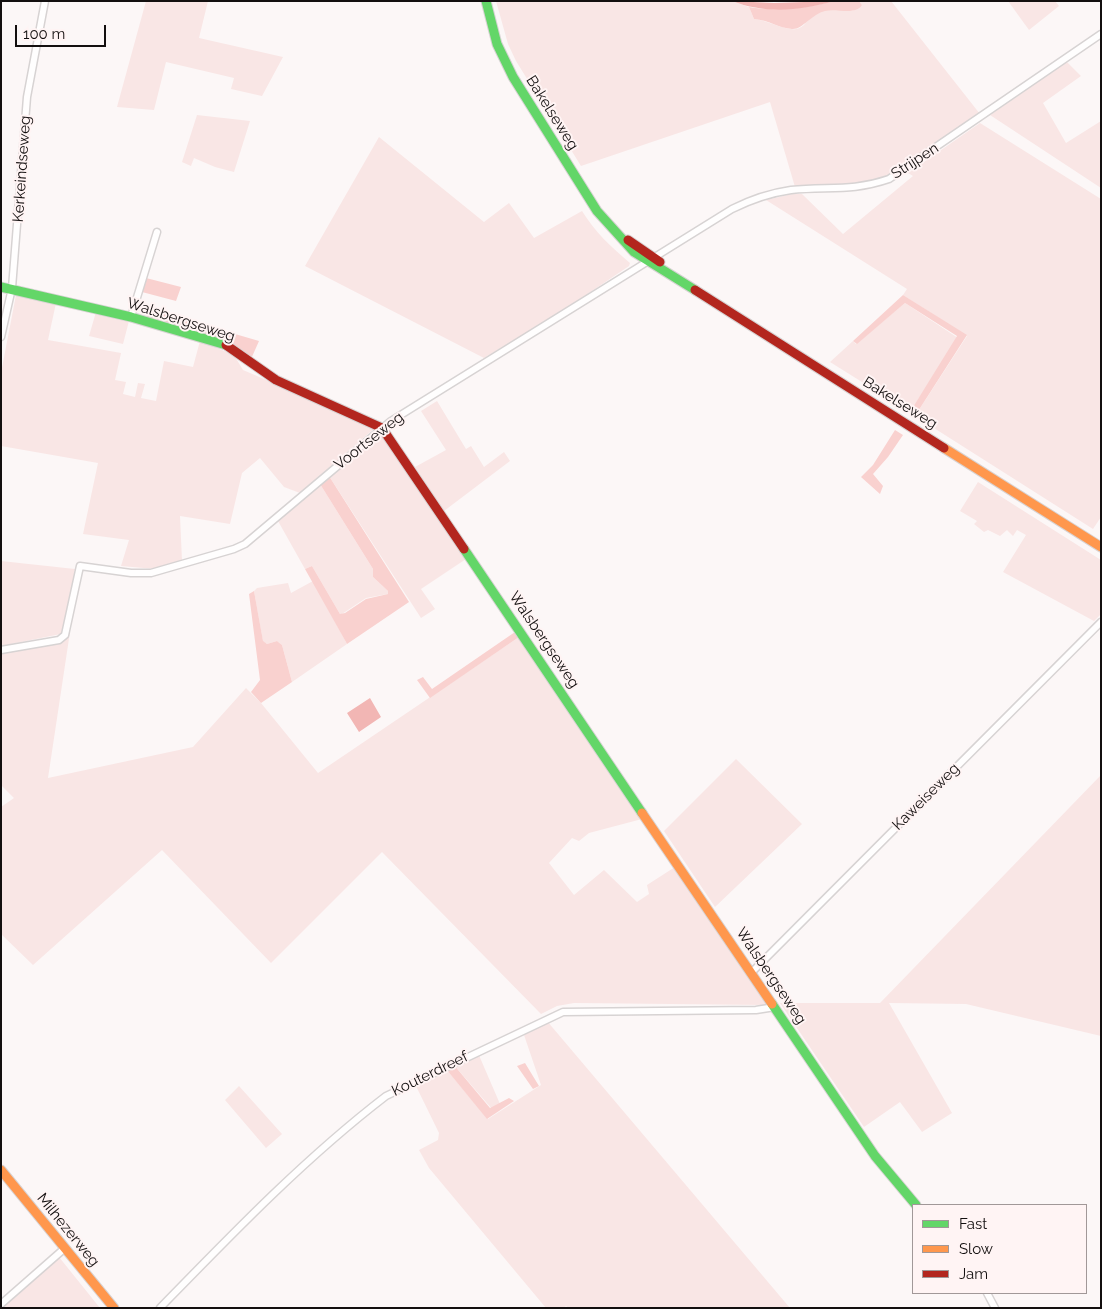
<!DOCTYPE html>
<style>
body{margin:0}
#map{position:relative;width:1102px;height:1309px;overflow:hidden;background:#fcf7f7;font-family:Raleway,sans-serif}
canvas{display:block}
.frame{position:absolute;inset:0;border:2px solid #130f0f;pointer-events:none}
.legend{position:absolute;left:912px;top:1204px;width:175px;height:90px;box-sizing:border-box;background:#fff4f4;border:1px solid #a19898;margin:0;padding:6px 9px;list-style:none;font-size:15px;color:#130f0f}
.legend li{display:flex;align-items:center;gap:10px;height:25px}
.legend b{width:25px;border:1px solid #a19898}
.scale{position:absolute;left:15px;top:25px;width:91px;height:22px;box-sizing:border-box;border:2px solid #130f0f;border-top:0;padding-left:6px;font-size:15px;line-height:18px;white-space:nowrap;color:#130f0f;-webkit-text-stroke:4px #fff4f4;paint-order:stroke}
</style>
<div id="map">
<canvas width="1102" height="1309"></canvas>
<div class="frame"></div>
<ul class="legend">
<li><b style="height:6px;background:#63d668"></b>Fast</li>
<li><b style="height:6px;background:#ff974d"></b>Slow</li>
<li><b style="height:6px;background:#b3261e"></b>Jam</li>
</ul>
<div class="scale">100 m</div>
</div>
<script>
const ctx = document.querySelector('canvas').getContext('2d');
ctx.lineJoin = 'round';
function fillPath(path, color) { ctx.fillStyle = color; ctx.fill(path, 'evenodd'); }
function trace(path, color, width, dash) { ctx.strokeStyle = color; ctx.lineWidth = width; ctx.lineCap = dash ? 'butt' : 'round'; ctx.setLineDash(dash || []); ctx.stroke(path); }
function write(font, color, halo, rows, align = 'center') {
  ctx.font = font + ' Raleway,sans-serif'; ctx.lineWidth = 4; ctx.setLineDash([]); ctx.textBaseline = 'middle'; ctx.strokeStyle = halo; ctx.fillStyle = color; for (const [text, x, y, turn = 0] of rows) {
    ctx.save(); ctx.translate(x, y); ctx.rotate((+turn || 0) * Math.PI / 180); ctx.textAlign = isNaN(turn) ? turn : align; if (halo) ctx.strokeText(text, 0, 0); ctx.fillText(text, 0, 0); ctx.restore();
  }
}
const green = new Path2D(`
 M146,1H208L199,38L283,57L262,96L231,89L234,78L166,62L154,110L117,107Z
 M496,1H732L749,7L754,19C767,20 786,31 796,29C804,28 808,19 814,14C825,7 841,10 853,11L862,5L859,1H891L980,114L889,175L877,181L864,185L795,187L770,102L581,166L516,61L508,44Z
 M1008,1H1055L1059,6L1029,30Z
 M1067,62L1081,76L1043,103L1066,143L1101,121V188L990,115Z
 M197,115L250,121L234,172L215,167L194,158L191,166L182,162Z
 M980,123L1101,199V517L1093,529L915,416L967,336L903,295L907,289L766,200L792,194H802L843,234L913,176L908,173Z
 M379,137L484,222L509,203L534,238L582,211C595,232 611,247 630,263L629,266L561,312L484,358L305,266Z
 M16,295L56,303L48,340L121,353L115,380L126,382L123,394L135,397L138,383L145,384L141,398L156,401L164,361L193,367L200,341L234,355L243,370L376,427L300,493L284,487L260,458L242,473L230,524L180,516L182,561L155,569L121,566L129,540L83,534L98,463L1,446V373Z
 M905,303L958,338L910,412L830,362L853,341L856,344Z
 M96,312L129,321L123,344L89,336Z
 M437,401L466,449L471,446L484,467L504,452L510,461L444,511L415,467L446,450L421,411Z
 M382,435L466,559L421,589L435,609L421,618L329,476Z
 M978,482L1101,560V614L1094,621L1003,572L1026,535L1017,530L1013,536L1007,530L1000,536L988,530L984,532L974,524L977,521L960,511Z
 M320,484L373,569V577L388,591V594L366,598L342,614H340L312,566L305,569L278,521Z
 M1,561L75,569L65,628L61,634L1,646Z
 M313,581L347,644L292,682L282,645L277,641L267,644L263,642L254,591L257,588L288,583L291,593Z
 M70,632L48,778L193,747L246,688L261,703L318,773L519,637L642,819L589,833L579,841L572,838L549,863L574,895L604,870L637,902L649,894L647,885L675,867L768,1005L574,1003L557,1006L541,1014L382,852L271,963L162,850L33,965L1,934V807L14,798L1,785V653L67,636Z
 M736,759L802,824L715,907L664,831Z
 M1101,775V1036L966,1004L889,1003L952,1113L922,1132L900,1102L864,1127L780,1003H880Z
 M547,1021L790,1308H568L566,1306L564,1308H546L429,1168L419,1150L438,1140L439,1133L415,1084L446,1069L488,1119L541,1085L523,1032Z
 M478,1053L500,1104L492,1109L454,1065Z
 M239,1086L282,1134L266,1148L225,1100Z
 M59,1257L100,1308H1V1307Z`);
const forest = new Path2D(`
 M834,1H859L862,5C855,16 837,8 825,11C812,14 802,30 792,29C779,28 768,20 754,19L749,7C777,12 807,8 834,1Z
 M146,278L181,287L176,301L142,292Z
 M903,295L967,335L915,416L910,412L957,336L905,303L857,344L853,341Z
 M153,310L259,341L251,359L223,341L145,317L150,311Z
 M895,430L903,435L888,457L873,474L883,486L880,494L861,477L873,465Z
 M329,476L409,602L347,644L305,569L312,566L340,614L345,613L366,599L388,594V591L373,577V569L320,484Z
 M254,591L263,641L267,644L277,641L282,645L292,682L261,703L251,692L260,680L249,594Z
 M515,632L519,637L430,698L417,680L423,677L432,689Z
 M525,1063L539,1086L533,1089L517,1066Z
 M454,1065L490,1108L509,1098L514,1101L487,1119L446,1069Z`);
const water = new Path2D(`
 M732,1L774,3L834,1C800,11 765,14 732,1Z
 M370,698L381,717L359,732L347,713Z`);
const street = new Path2D(`
 M131,317L157,232
 M1,337L12,288L27,97L45,1
 M1,650L59,640L65,635L80,566L131,573H151L234,549L245,544L391,421L732,209C750,200 770,193 791,190C828,186 851,192 889,179L1101,34
 M752,972L1101,622
 M987,1293L995,1308
 M1,1304L65,1248
 M160,1308C232,1234 304,1159 386,1096L563,1012L756,1010L775,1007`);
const fast = new Path2D(`
 M486,1L497,44L513,77L597,211L634,252L695,290
 M1,287L131,317L226,345
 M464,549L642,813
 M772,1004L875,1156L916,1205`);
const slow = new Path2D(`
 M944,448L1101,547
 M642,813L772,1004
 M1,1170L114,1308`);
const jam = new Path2D(`
 M628,240L660,262
 M695,290L944,448
 M226,345L276,380L382,428L464,549`);
const streetNames = [
 ["Bakelseweg",552,113,58],
 ["Strijpen",915,161,-33],
 ["Kerkeindseweg",22,169,-86],
 ["Walsbergseweg",181,320,18],
 ["Bakelseweg",900,403,32],
 ["Voortseweg",369,441,-38],
 ["Walsbergseweg",544,640,56],
 ["Kaweiseweg",926,797,-45],
 ["Walsbergseweg",771,976,56],
 ["Kouterdreef",430,1074,-26],
 ["Milhezerweg",68,1230,51]
];
fillPath(green, '#f9e6e5');
fillPath(forest, '#f9d1cf');
fillPath(water, '#f2b6b4');
trace(street, '#d7d3d3', 9);
trace(fast, '#d7d3d3', 11);
trace(slow, '#d7d3d3', 11);
trace(jam, '#d7d3d3', 11);
trace(street, '#fffefe', 6);
trace(fast, '#63d668', 9);
trace(slow, '#ff974d', 9);
trace(jam, '#b3261e', 9);
write('15px', '#130f0f', '#fff4f4', streetNames);
</script>
